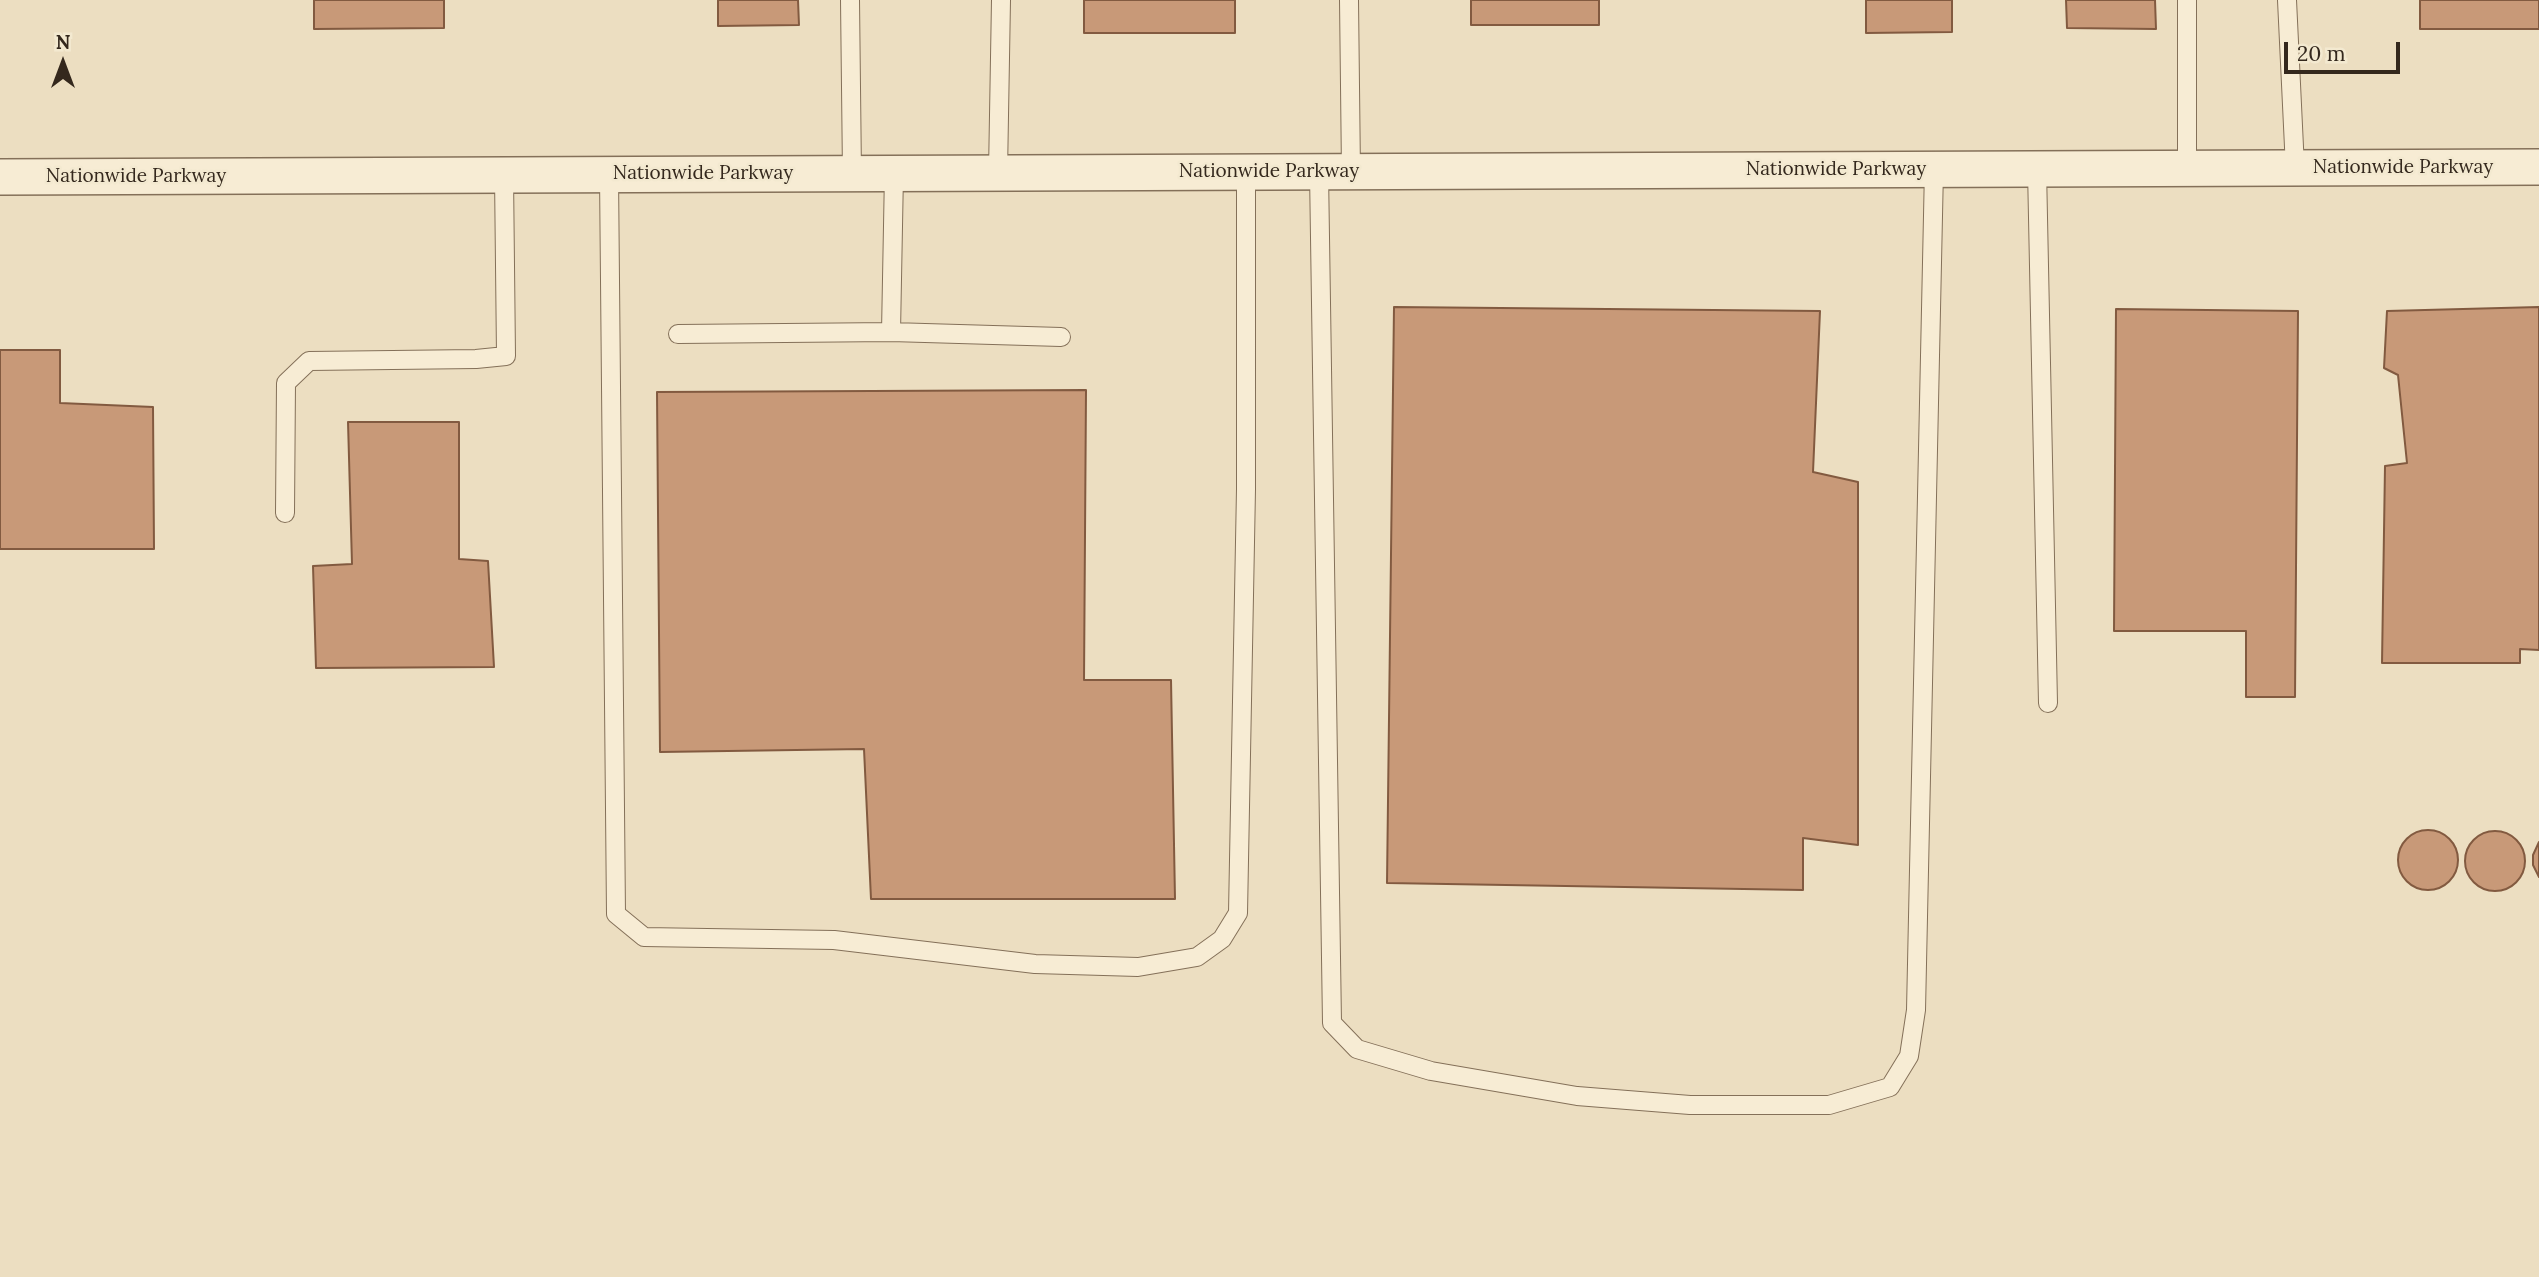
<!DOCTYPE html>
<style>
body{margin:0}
#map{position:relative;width:2539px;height:1277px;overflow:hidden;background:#ecdec1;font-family:Lora,serif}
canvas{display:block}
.north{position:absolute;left:28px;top:28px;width:70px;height:70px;-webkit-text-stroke:5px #f3e9d0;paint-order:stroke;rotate:0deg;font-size:19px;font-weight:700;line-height:28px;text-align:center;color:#34281d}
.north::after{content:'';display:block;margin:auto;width:24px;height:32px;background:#34281d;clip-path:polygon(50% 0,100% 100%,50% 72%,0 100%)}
.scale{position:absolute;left:2284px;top:42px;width:116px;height:32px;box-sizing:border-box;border:4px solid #34281d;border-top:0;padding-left:9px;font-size:21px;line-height:24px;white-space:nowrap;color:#34281d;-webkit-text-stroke:5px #f3e9d0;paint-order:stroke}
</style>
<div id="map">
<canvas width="2539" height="1277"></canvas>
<div class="north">N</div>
<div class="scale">20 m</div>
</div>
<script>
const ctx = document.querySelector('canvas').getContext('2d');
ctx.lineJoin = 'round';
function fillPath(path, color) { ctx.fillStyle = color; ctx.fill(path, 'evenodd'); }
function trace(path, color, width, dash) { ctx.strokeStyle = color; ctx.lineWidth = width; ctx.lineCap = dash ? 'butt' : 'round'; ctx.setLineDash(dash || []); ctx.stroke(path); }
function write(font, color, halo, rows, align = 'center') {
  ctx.font = font + ' Lora,serif'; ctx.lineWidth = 5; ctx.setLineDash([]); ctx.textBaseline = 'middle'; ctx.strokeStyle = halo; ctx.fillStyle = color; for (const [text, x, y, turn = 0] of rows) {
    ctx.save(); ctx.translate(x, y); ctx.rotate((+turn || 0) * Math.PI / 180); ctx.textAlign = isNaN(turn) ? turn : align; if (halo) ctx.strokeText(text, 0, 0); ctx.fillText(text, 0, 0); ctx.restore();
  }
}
const building = new Path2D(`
 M314,0H444V28L314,29Z
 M718,0H798L799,25L718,26Z
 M1084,0H1235V33H1084Z
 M1471,0H1599V25H1471Z
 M1866,0H1952V32L1866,33Z
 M2066,0H2155L2156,29L2067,28Z
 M2420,0H2539V29H2420Z
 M1394,307L1820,311L1813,472L1858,482V845L1803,838V890L1387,883Z
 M2539,307V650L2520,649V663H2382L2385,466L2407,463L2398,375L2384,368L2387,311Z
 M2116,309L2298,311L2295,697H2246V631H2114Z
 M0,350H60V403L153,407L154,549H0Z
 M1086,390L1084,680H1171L1175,899H871L864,749L660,752L657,392Z
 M348,422H459V559L488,561L494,667L316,668L313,566L352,564Z
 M2398 860a30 30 0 1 1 60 0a30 30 0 1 1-60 0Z
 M2465 861a30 30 0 1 1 60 0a30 30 0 1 1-60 0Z
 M2539,842V877L2533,865V855Z`);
const service = new Path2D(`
 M850,0L852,174
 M1349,0L1351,172
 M2187,0V169
 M2287,0L2295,168
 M2037,169L2048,703
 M1319,172L1332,1023L1357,1049L1431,1071L1577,1096L1690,1105H1829L1890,1087L1909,1056L1916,1010L1934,169
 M998,173L1001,0
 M609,175L616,914L644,937L834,940L1035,964L1138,967L1197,957L1222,939L1238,913L1246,489V172
 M891,332L1061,337
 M678,334L891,332L894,173
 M285,513L286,383L309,361L476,359L506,356L504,175`);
const minor = new Path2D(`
 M0,177L2539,167`);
const streetNames = [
 ["Nationwide Parkway",2403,168],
 ["Nationwide Parkway",1836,170],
 ["Nationwide Parkway",1269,172],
 ["Nationwide Parkway",703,174],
 ["Nationwide Parkway",136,177]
];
fillPath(building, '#c89978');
trace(building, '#825a40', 2);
trace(service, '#847059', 20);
trace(minor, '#847059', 38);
trace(service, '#f7ecd4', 18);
trace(minor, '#f7ecd4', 35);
write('19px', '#34281d', '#f3e9d0', streetNames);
</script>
